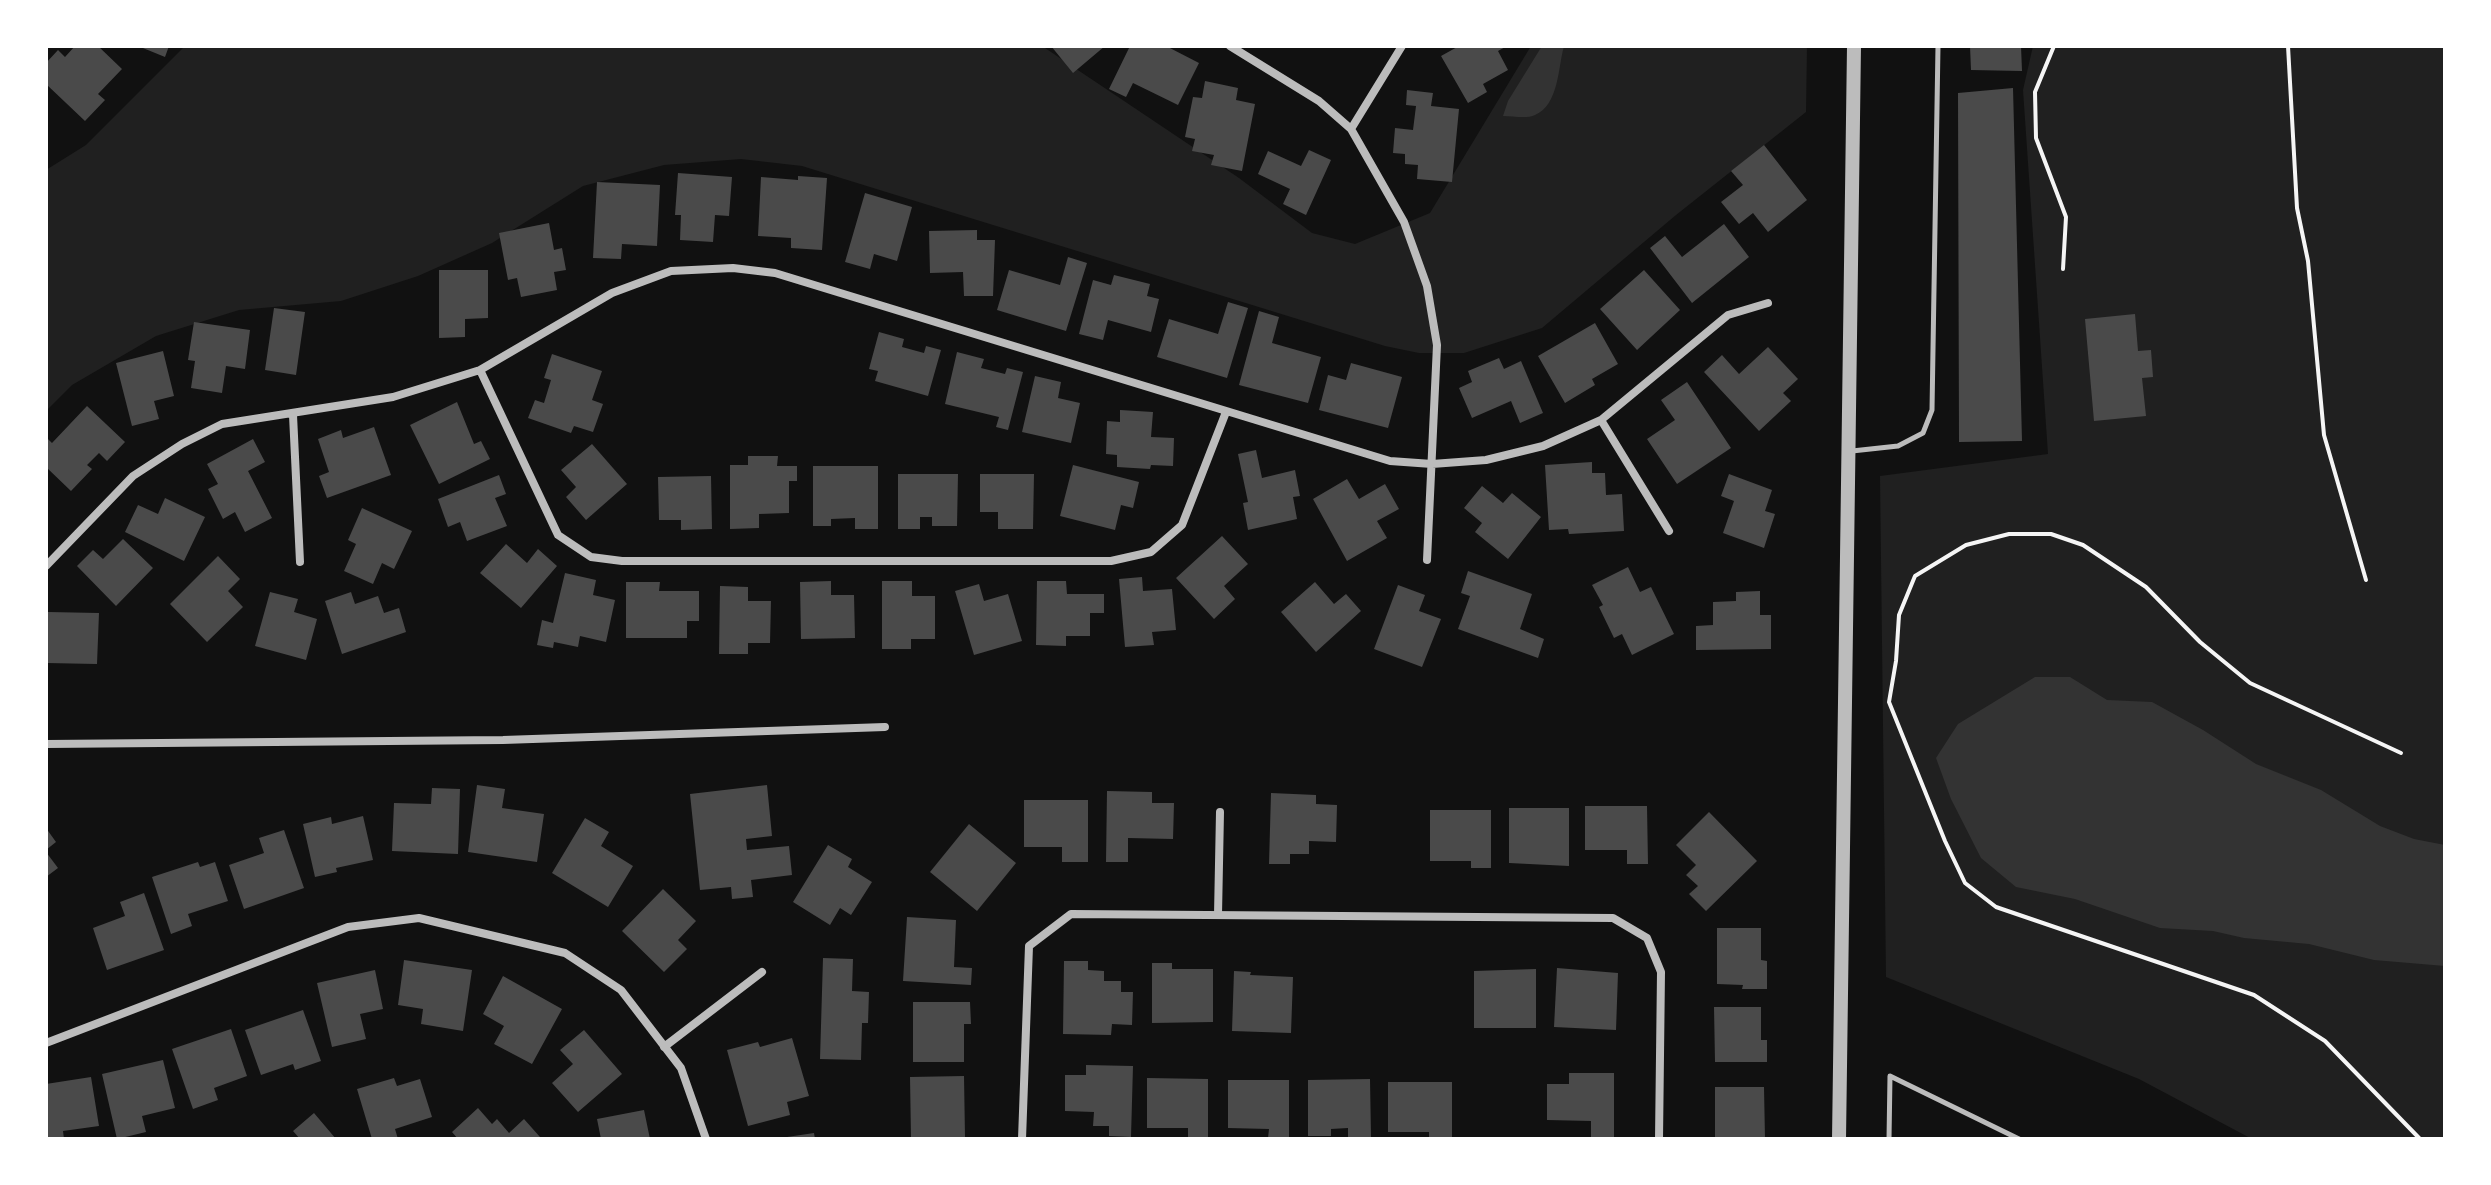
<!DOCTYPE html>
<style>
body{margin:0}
#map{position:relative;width:2491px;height:1185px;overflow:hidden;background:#111;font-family:"Zilla Slab",serif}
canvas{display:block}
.frame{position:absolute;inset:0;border:48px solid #fff;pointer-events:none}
</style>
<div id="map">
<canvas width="2491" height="1185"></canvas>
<div class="frame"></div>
</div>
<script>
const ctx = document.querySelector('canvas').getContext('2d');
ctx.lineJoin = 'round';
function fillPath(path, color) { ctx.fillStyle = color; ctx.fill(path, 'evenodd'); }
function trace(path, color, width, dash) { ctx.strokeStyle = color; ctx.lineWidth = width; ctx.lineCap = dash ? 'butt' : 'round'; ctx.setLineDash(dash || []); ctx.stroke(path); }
const green = new Path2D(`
 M185,46H1042L1239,178L1312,233L1355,244L1430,213L1531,46H1807L1806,112L1676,215L1542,328L1464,353H1419L1385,346L802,166L741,159L664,165L583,186L492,243L418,276L341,301L239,310L156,336L72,385L46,411V170L86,145Z
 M2033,46H2445V1139H2252L2139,1079L1886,977L1880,476L2048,454L2023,90Z`);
const water = new Path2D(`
 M1542,46H1564C1558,67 1559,105 1535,115C1527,119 1513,116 1503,116L1508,101Z
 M2035,677H2070L2107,700L2152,702L2203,730L2256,764L2321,790L2380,826L2414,839L2445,845V966L2374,960L2309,944L2244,938L2213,931L2160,928L2075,899L2016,887L1981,858L1951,799L1936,758L1958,724Z`);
const building = new Path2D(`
 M75,46H98L122,69L98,94L105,100L85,121L46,84V63L58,50L65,57Z
 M138,46H169L165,57Z
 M1051,46H1105L1073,73Z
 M1130,46H1166L1199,63L1178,105L1133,83L1126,97L1109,89Z
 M1459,46H1507L1498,51L1508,70L1483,84L1487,92L1468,103L1441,56Z
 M1970,46H2021L2022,71L1971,70Z
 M1205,81L1238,88L1236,100L1255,104L1242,171L1211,165L1214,155L1192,151L1195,139L1185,137L1193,97L1202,98Z
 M2013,88L2022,441L1959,442L1958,93Z
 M1407,90L1433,93L1431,106L1459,109L1452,182L1417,179L1418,165L1405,164V154L1393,153L1395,128L1413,130L1416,106L1406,105Z
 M1764,145L1807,200L1768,232L1753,213L1739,224L1721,202L1743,185L1731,171Z
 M1309,150L1331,160L1306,215L1283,204L1290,189L1258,174L1268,151L1301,166Z
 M678,173L732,177L729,216L715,215L713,242L680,240L681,215H675Z
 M798,176L827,178L822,250L791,248V238L758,236L761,177L798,180Z
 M597,182L660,185L657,246L622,244L621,259L593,258Z
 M865,193L912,207L897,261L874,254L870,269L845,262Z
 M549,223L554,250L562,248L566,270L554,272L557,290L521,297L517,278L508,280L499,233Z
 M1724,224L1749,257L1692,303L1650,248L1665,236L1682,257Z
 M977,230V240H995L993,296H964L963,272L930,273L929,231Z
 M1068,257L1087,263L1066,331L997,310L1009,270L1060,285Z
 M439,270H488V318L465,319V337L439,338Z
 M1644,270L1680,310L1637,350L1600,309Z
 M1114,275L1150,284L1147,296L1159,299L1151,332L1108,320L1103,340L1079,334L1093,280L1111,285Z
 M1228,302L1248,308L1227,378L1157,357L1169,319L1218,334Z
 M274,308L305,312L296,375L265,370Z
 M1259,311L1279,317L1272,343L1321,357L1308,403L1239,385Z
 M2135,314L2138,351L2151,350L2153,377L2142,378L2146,416L2094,421L2085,319Z
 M194,322L250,330L245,369L226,366L222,393L191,388L195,361L188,360Z
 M1595,323L1618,364L1592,379L1595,385L1565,403L1538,356Z
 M879,332L904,339L902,347L924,353L926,346L941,350L928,396L875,381L878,371L869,369Z
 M1768,347L1798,379L1783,393L1791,401L1759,431L1704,372L1722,355L1739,374Z
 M163,351L174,396L154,401L159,419L132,426L116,363Z
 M957,352L984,359L981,368L1005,374L1007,368L1023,372L1008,430L996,427L999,417L945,404Z
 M552,354L602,371L592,400L603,404L593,432L574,426L571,433L528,418L535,400L544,403L551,380L544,378Z
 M1499,358L1504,369L1521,361L1543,413L1520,423L1511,401L1472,418L1459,388L1472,382L1468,371Z
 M1351,363L1402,377L1388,428L1319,410L1328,375L1346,380Z
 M1035,376L1061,382L1058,398L1080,403L1071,443L1022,432Z
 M1687,382L1731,448L1677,484L1647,439L1675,420L1661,400Z
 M457,402L474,444L481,441L490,459L439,484L410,425Z
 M87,406L125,442L107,461L99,453L87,465L92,469L71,491L46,467V437L52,443Z
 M1120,410L1153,412L1151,437L1174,438L1173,466L1151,465L1150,469L1117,467V455L1106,454L1107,421L1120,422Z
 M374,427L391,475L327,498L319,476L329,472L318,439L341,430L343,438Z
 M253,439L265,462L248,471L272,518L245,532L235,512L223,519L208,489L218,484L207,464Z
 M592,444L627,484L586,520L566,497L576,487L561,470Z
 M1256,450L1262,478L1295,470L1300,496L1293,497L1297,519L1248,530L1243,503L1248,502L1238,454Z
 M748,456H778L777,466H797V481H789V513L759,514V528L730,529V465H748Z
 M1592,462V473H1605L1606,495L1622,494L1624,531L1569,534L1568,529L1549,530L1545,465Z
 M1073,465L1139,482L1133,508L1121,505L1115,530L1060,516Z
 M813,466H878V529H855V518L831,519V526H813Z
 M898,474H958L957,526H932V517H920V529H898Z
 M980,474H1034L1033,529H998V512H980Z
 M1729,474L1772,490L1765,511L1775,514L1764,548L1723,533L1734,501L1721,496Z
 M499,475L506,494L495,498L507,526L467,541L460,522L448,527L438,499Z
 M711,476L712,529L681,530V520H659L658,477Z
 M1347,479L1359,499L1385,484L1399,509L1377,521L1387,538L1347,561L1313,499Z
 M1482,486L1503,503L1512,493L1541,517L1508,559L1475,532L1482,523L1464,508Z
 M165,498L205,517L184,561L125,532L138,505L158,514Z
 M362,508L412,531L394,569L382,563L373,584L344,571L356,544L348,540Z
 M1222,536L1248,564L1224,586L1235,599L1214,619L1176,578Z
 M123,539L153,568L116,606L77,566L93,550L103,559Z
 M506,544L527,563L538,549L557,566L521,608L480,573Z
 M218,556L240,579L228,591L243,607L207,642L170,604Z
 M1628,567L1640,592L1651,587L1674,634L1632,655L1622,634L1614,638L1599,607L1603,605L1592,585Z
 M1468,571L1532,594L1520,629L1544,639L1538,658L1458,629L1470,596L1461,593Z
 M565,573L596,580L593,595L615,600L606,642L580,636L578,647L554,642L553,648L537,645L542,620L553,623Z
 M1142,577L1143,591L1172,589L1176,630L1152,632L1154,645L1125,647L1119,579Z
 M831,581V595H854L855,638L801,639L800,582Z
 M882,581H912V596H935V639H911V649H882Z
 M1037,581H1066L1067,594H1104V613H1090V636H1066V646L1036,645Z
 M626,582H660L659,591H699V621H687V638H626Z
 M1315,582L1334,604L1346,594L1361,611L1316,652L1281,612Z
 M979,584L984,601L1008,594L1022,641L974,655L955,591Z
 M1398,585L1425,595L1419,611L1441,619L1422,667L1374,649Z
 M720,586L748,587V601H771L770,643H748V654H719Z
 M1760,591V615H1771V649L1696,650V626L1713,625V602L1736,601V592Z
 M270,592L298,599L294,612L317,619L306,660L255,646Z
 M351,592L355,604L378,596L384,613L399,608L406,632L342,654L325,601Z
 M48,612L99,613L97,664L46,663Z
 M477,785L505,789L502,808L544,814L537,862L468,852Z
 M767,785L772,836L746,839L747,850L789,846L792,875L751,880L753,897L732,899L731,887L700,890L690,794Z
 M432,788L460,789L458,854L392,851L394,803L431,804Z
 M1107,791L1152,792V803H1174L1173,839L1128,838V862H1106Z
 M1271,793L1316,795V804L1337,805L1336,842L1309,841V854H1290V864H1269Z
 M1024,800H1088V862H1062V847H1024Z
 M1585,806H1647L1648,864H1627V850H1585Z
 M1509,808H1569V866L1509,863Z
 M1430,810H1491V868H1471V861H1430Z
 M1709,812L1757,861L1706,911L1689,894L1698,886L1686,875L1696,865L1676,845Z
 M363,816L373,860L336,868L337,872L315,877L303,824L331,817L332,824Z
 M585,818L609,832L601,846L633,866L608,907L552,873Z
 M969,824L1016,863L977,911L930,872Z
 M46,828L56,842L46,850Z
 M284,830L304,888L244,909L229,865L264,853L259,838Z
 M828,845L852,859L848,867L872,882L851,915L840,908L830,925L793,902Z
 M46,852L58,868L46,877Z
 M198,862L200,867L215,862L228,901L188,914L192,926L171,934L152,877Z
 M663,889L696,921L678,940L687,949L664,972L622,931Z
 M144,893L164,950L107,970L93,928L125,916L120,902Z
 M907,917L956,920L954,967L972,968L971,985L903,981Z
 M1717,928H1761V960L1767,961V989H1742L1743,985L1717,984Z
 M823,958L853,959L852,991L869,992L868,1023H862L861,1060L820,1059Z
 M404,960L472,970L463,1031L421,1024L423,1009L398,1005Z
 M1064,961H1088V970L1104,971V981H1121V992H1133L1132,1025L1112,1024L1111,1035L1063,1034Z
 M1152,963H1172V969H1213V1022L1152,1023Z
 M1557,968L1618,973L1616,1030L1554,1027Z
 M1536,969V1028H1474V971Z
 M375,970L383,1009L360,1014L366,1039L332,1047L317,983Z
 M1234,971L1251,972L1250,975L1293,977L1291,1033L1232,1031Z
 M503,976L562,1009L532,1064L494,1044L504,1026L483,1014Z
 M913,1002H970L971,1024H964V1062H913Z
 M1714,1007H1761V1040H1767V1062H1715Z
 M303,1010L321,1061L295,1070L293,1064L261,1075L245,1030Z
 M231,1029L247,1076L214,1088L218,1100L193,1109L172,1049Z
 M584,1030L622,1074L578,1112L552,1083L573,1064L560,1050Z
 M792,1038L809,1096L787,1102L790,1115L748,1126L727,1050L758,1042L760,1047Z
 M163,1060L175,1108L142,1116L146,1132L117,1139L102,1074Z
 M1086,1065L1133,1066L1131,1137L1109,1136V1126H1093L1094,1112L1065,1111V1075H1086Z
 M1569,1073H1614V1139H1591V1121L1547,1120V1084H1569Z
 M964,1076L965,1137L911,1138L910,1077Z
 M91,1077L99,1126L63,1131L64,1139H46V1084Z
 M394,1078L397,1086L420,1079L432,1117L395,1129L398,1139H372L357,1089Z
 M1147,1078L1208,1079V1138H1188V1128H1147Z
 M1370,1079L1371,1137H1348V1128L1331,1129V1136H1308V1080Z
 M1228,1080H1289V1138H1268L1269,1129L1228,1128Z
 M1388,1082H1452V1139H1429V1132H1388Z
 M1715,1087H1764L1765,1139H1715Z
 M478,1108L492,1124L497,1119L509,1133L524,1119L540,1137L537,1139H458L452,1132Z
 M644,1110L650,1139H601L597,1119Z
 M314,1113L336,1139H300L293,1131Z
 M814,1133L815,1139H787V1137Z`);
const path = new Path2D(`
 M2054,46L2035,92L2036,138L2066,217L2063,269
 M2288,46L2297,208L2308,261L2324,435L2366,580
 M2401,753L2250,683L2200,642L2146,587L2083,545L2051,534H2009L1966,545L1915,576L1899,615L1896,661L1889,702L1945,841L1965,883L1996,907L2254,995L2325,1041L2420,1139`);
const service = new Path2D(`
 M1852,451L1898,446L1923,433L1932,410L1938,46
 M1889,1139L1890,1076L2019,1139`);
const minor = new Path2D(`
 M1230,46L1319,101L1351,129L1404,222L1427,286L1437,345L1427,560
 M1351,129L1402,46
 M480,370L558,535L591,557L622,561H1111L1151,552L1182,525L1226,412
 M293,415L300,562
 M1601,420L1669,531
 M46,566L133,476L182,444L222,424L393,397L480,370L612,293L671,271L733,268L775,273L1390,461L1432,464L1486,460L1543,446L1601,420L1728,315L1768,303
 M46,744L503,740L885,727
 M1218,915L1220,812
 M46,1043L348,927L419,918L565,953L621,990L681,1068L706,1139
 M664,1047L762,972
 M1022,1139L1029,946L1071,914L1613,918L1647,938L1661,972L1659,1139`);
const tertiary = new Path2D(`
 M1839,1139L1854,46`);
fillPath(green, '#202020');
fillPath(water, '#333');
fillPath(building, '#4a4a4a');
trace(path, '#f5f5f5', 4);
trace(service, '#bcbcbc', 5);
trace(minor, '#bcbcbc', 8);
trace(tertiary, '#bcbcbc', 14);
</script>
